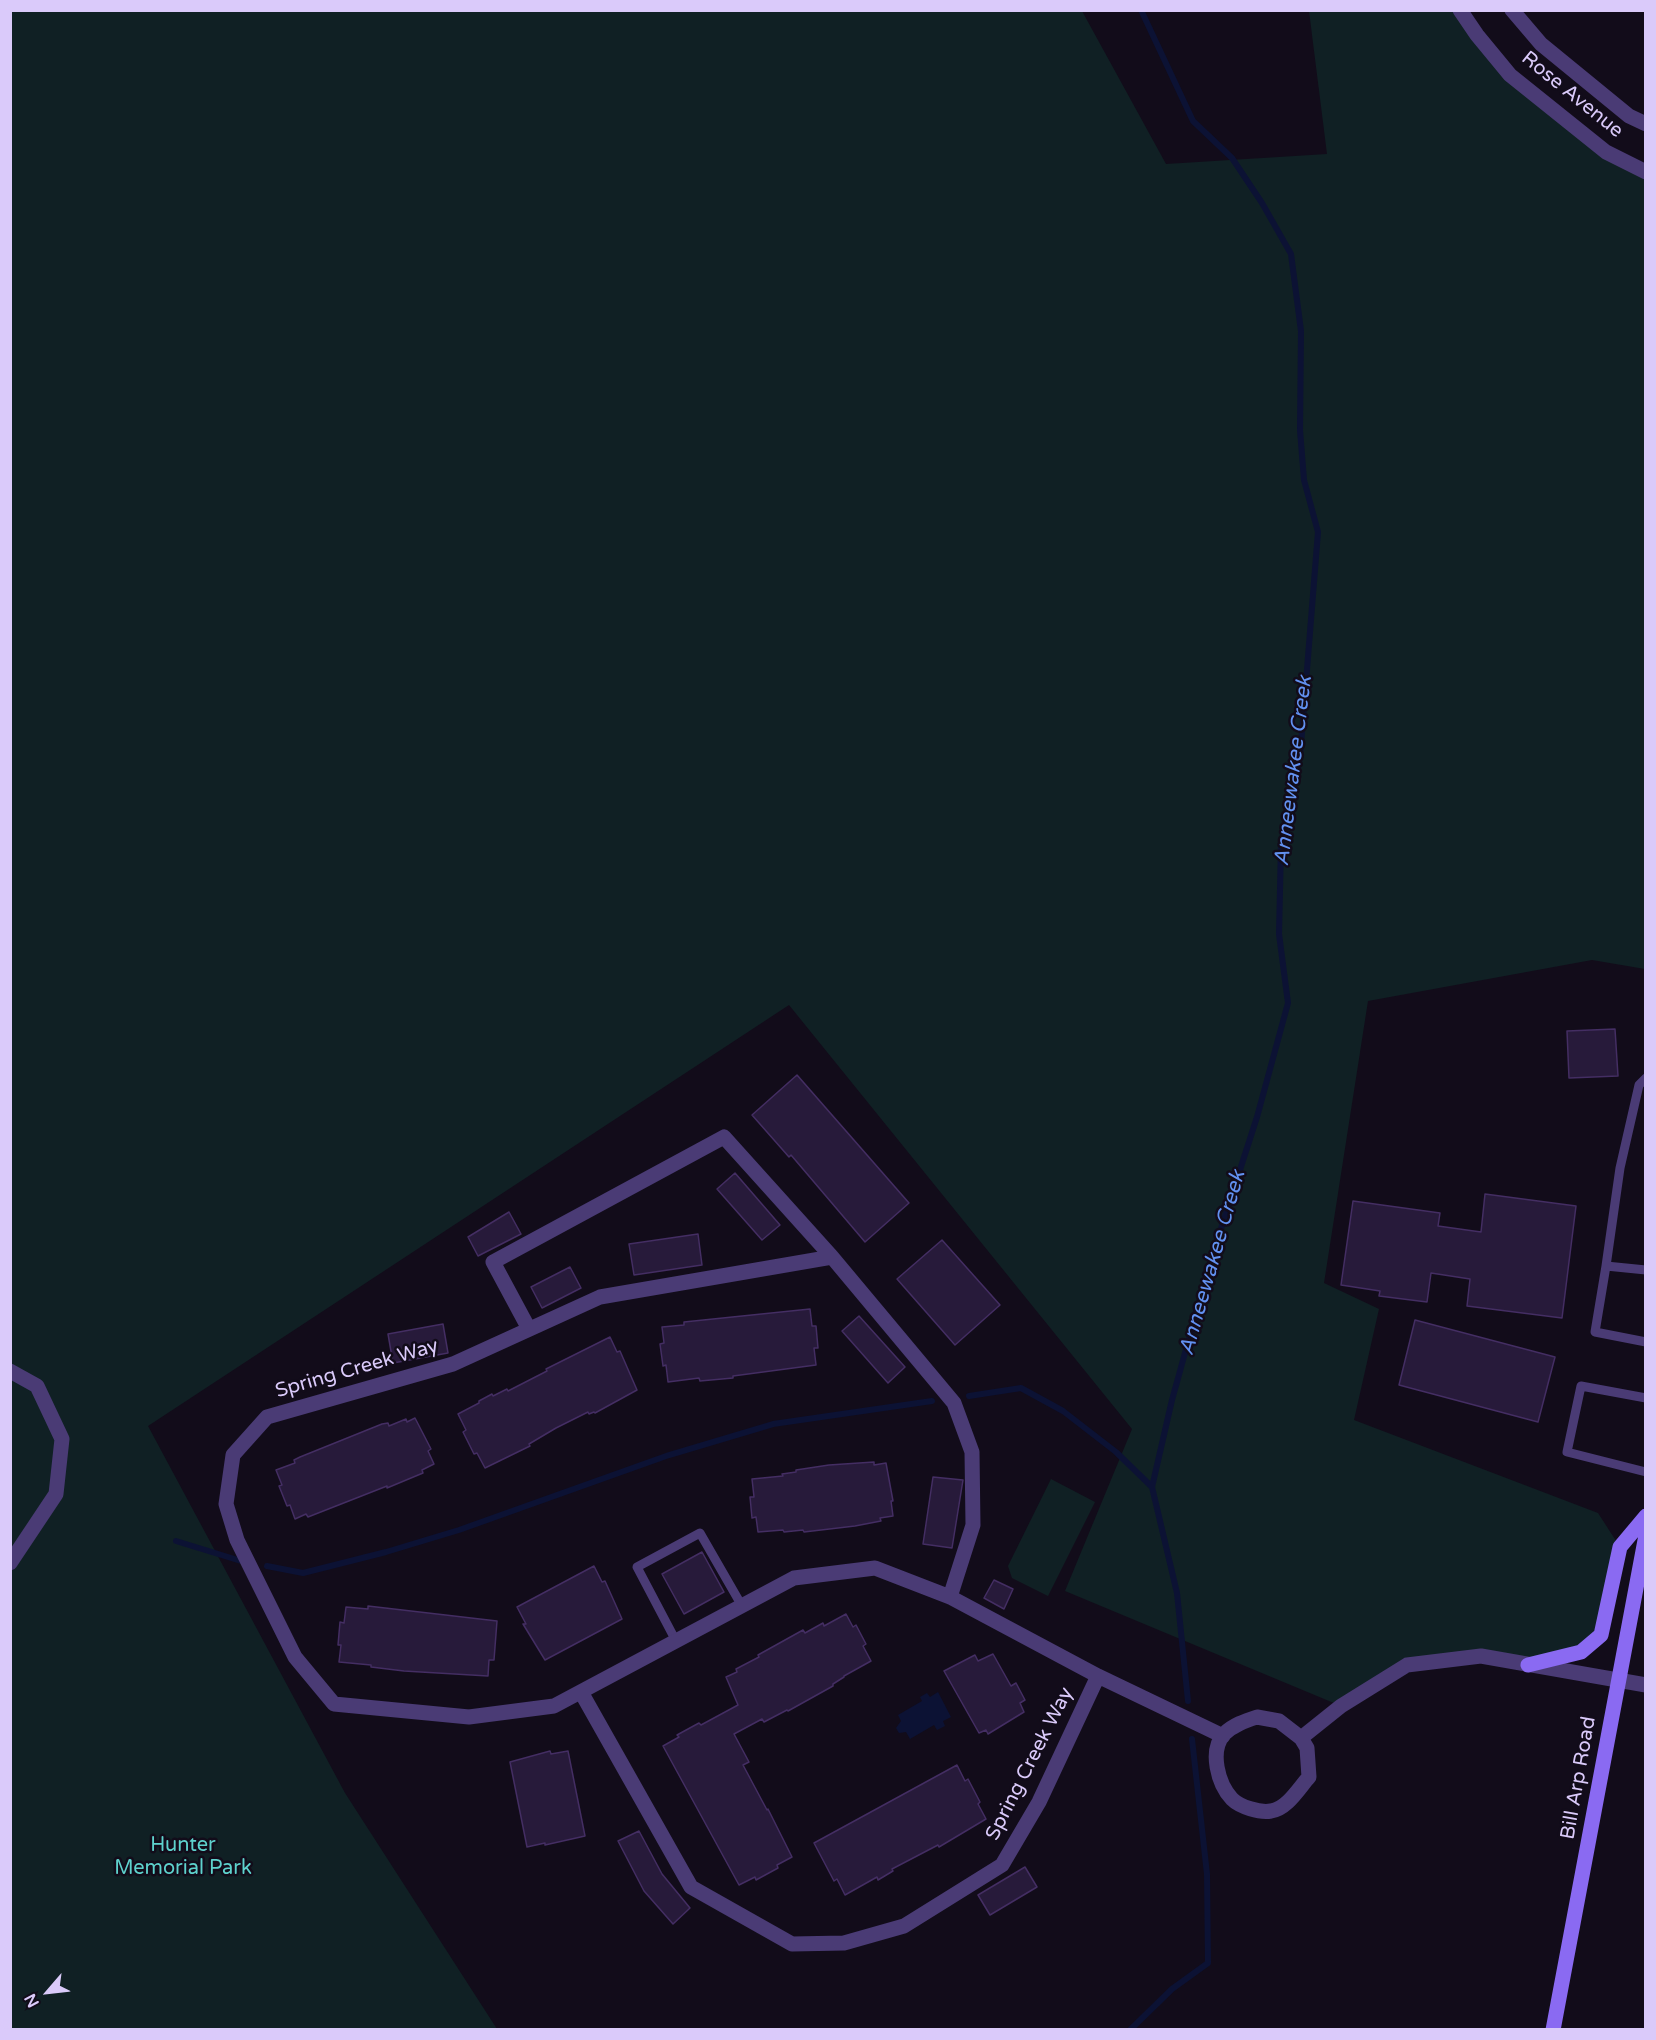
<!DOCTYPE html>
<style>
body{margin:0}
#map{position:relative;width:1656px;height:2040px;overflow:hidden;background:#120c1a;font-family:"Varela Round",sans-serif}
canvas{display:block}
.frame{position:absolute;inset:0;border:12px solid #dacafa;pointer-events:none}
.north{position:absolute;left:18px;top:1962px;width:60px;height:60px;-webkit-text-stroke:4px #120c1a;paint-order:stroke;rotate:242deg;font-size:16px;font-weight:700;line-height:24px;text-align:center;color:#dacafa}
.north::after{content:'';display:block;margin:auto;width:21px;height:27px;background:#dacafa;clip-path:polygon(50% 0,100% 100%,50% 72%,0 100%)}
</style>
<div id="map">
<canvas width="1656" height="2040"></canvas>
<div class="frame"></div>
<div class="north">N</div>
</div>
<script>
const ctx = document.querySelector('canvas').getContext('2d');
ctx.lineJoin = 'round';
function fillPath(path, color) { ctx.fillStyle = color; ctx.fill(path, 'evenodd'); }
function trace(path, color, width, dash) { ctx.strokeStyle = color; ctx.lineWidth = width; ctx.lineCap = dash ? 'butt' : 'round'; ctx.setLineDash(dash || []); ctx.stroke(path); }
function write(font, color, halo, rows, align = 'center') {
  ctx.font = font + ' "Varela Round",sans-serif'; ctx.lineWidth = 5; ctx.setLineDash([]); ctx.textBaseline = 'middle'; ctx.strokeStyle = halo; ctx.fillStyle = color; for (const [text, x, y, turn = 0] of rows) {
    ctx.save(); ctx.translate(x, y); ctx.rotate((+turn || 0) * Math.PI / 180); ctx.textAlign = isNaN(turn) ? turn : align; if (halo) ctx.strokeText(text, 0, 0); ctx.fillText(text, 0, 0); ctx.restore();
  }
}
const green = new Path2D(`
 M11,11H1082L1166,164L1327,154L1309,11H1460L1510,75L1645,172V969L1592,960L1368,1001L1324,1283L1379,1309L1354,1420L1598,1513L1620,1547L1601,1635L1581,1652L1528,1665L1481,1656L1407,1665L1341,1706L1065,1591L1132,1429L789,1005L148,1426L345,1793L497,2029L11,2030Z
 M1051,1479L1095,1502L1048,1596L1012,1578L1008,1566Z`);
const water = new Path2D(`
 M938,1692L951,1717L943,1721L945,1726L937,1730L934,1725L910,1739L906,1732L899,1733L896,1728L901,1721L898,1715L922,1701L920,1697L927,1693L930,1697Z`);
const stream = new Path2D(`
 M1141,10L1193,121L1232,158L1262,203L1291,254L1301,331L1300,430L1304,480L1318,532L1300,757L1281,845L1279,934L1288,1003L1257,1117L1209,1266L1172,1400L1152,1487L1177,1593L1188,1701
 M969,1396L1021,1388L1063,1411L1116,1452L1152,1487
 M176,1541L241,1561
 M267,1566L303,1573L386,1552L459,1530L669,1455L773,1424L932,1401
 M1130,2030L1172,1989L1208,1963L1207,1874L1192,1739`);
const building = new Path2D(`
 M1615,1029L1618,1076L1569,1078L1567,1031Z
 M797,1075L909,1203L865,1242L791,1155L789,1157L752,1115Z
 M735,1173L780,1225L762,1240L717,1189Z
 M1485,1194L1576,1206L1562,1318L1467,1306L1470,1279L1431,1273L1427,1302L1379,1296L1380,1291L1341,1285L1353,1201L1440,1213L1438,1226L1481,1232Z
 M509,1212L521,1234L478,1256L468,1237Z
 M698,1234L702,1265L634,1275L629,1244Z
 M942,1240L1000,1305L955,1345L897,1279Z
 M570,1267L581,1288L542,1308L531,1287Z
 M810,1309L812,1326H816L818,1348H814L816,1365L733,1376V1378L700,1381L699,1378L668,1382L666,1365L663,1366L660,1344L664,1343L662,1327L684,1325V1322Z
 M859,1316L905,1367L888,1383L842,1331Z
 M1415,1320L1555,1357L1538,1422L1399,1385Z
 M443,1324L448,1353L393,1363L388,1334Z
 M610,1337L617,1352L620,1351L637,1390L595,1413L594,1412L589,1414L588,1412L556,1428L529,1444L530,1446L485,1468L477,1453L474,1454L463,1432L466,1430L458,1414L479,1403V1401L492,1394L493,1396L507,1389L508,1391L547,1371L546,1369Z
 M415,1418L431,1449L428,1451L434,1464L422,1470L423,1473L387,1488V1486L308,1517L306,1514L295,1519L290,1505L287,1506L279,1486L282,1485L276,1470L295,1463L294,1460L300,1457L382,1424L388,1423L389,1426L406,1419L407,1422Z
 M874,1462V1465L886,1463L893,1501H891L893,1516L880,1518L881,1521L855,1526L804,1532L803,1530L784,1532L783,1530L758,1532L756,1517L752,1518L750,1497H754L752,1479L783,1476L782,1474L796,1472V1470L829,1465Z
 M933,1477L963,1480L952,1548L923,1544Z
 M702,1552L724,1592L684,1614L662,1574Z
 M594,1566L602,1582L605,1581L622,1619L545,1660L523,1624H526L517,1607Z
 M994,1580L1013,1589L1004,1609L984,1598Z
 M368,1606L497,1621L494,1660H489L488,1676L404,1671L371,1667V1665L339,1662L341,1645H338L340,1622L344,1623L346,1607L368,1609Z
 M846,1614L853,1627L856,1625L866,1644L863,1646L871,1661L844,1676V1677L833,1684V1686L788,1711L787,1710L764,1722L762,1719L734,1734L749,1762L743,1765L767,1810L768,1809L792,1857L777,1865L778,1868L756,1880L755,1877L739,1885L663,1746L679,1737L677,1735L699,1723L701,1725L738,1705L726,1677L737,1672L736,1669L759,1657L758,1655L803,1630L805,1633L823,1623L824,1626Z
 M993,1654L1011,1686L1016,1683L1025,1700L1020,1703L1024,1712L988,1734L986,1730L979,1733L944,1671L975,1655L978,1661Z
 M550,1751L551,1754L568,1751L585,1836L545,1845V1843L527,1847L510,1762Z
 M957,1765L965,1781L968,1779L980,1802L978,1804L986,1819L939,1847L938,1845L892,1869L893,1871L878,1880L877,1877L845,1895L837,1879L834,1881L814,1843Z
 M639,1831L662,1874L690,1908L673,1924L644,1891L618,1841Z
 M1025,1867L1037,1887L990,1915L978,1895Z`);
const service = new Path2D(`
 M1606,1266L1620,1168L1639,1085L1646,1078
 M1646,1270L1606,1266L1595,1332L1646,1342
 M1646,1398L1581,1386L1567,1452L1646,1472
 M676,1641L637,1567L700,1533L742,1606`);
const minor = new Path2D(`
 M529,1329L493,1262L724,1137L832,1257
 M10,1371L37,1386L62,1439L56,1494L10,1563
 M950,1597L973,1525L972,1452L954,1403L832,1257L600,1297L453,1364L267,1417L233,1455L226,1504L237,1540L295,1657L334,1704L469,1717L554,1706L794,1578L875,1568L950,1597L1098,1676L1223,1736
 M581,1692L691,1887L792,1944L844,1943L904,1926L1002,1865L1039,1802L1098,1676
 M1257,1717L1279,1721L1301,1738L1307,1748L1309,1777C1299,1788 1287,1809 1271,1811C1260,1813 1240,1807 1232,1799C1218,1784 1209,1751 1224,1734C1233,1725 1245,1721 1257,1717Z
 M1301,1738L1341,1706L1407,1665L1481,1656L1646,1685`);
const tertiary = new Path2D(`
 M1460,10L1477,35L1510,75L1606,152L1646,172
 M1512,10L1541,44L1629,116L1646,124`);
const secondary = new Path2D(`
 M1528,1665L1581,1652L1601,1635L1620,1547L1646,1516
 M1553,2030L1646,1535`);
const streetNames = [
 ["Rose Avenue",1572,95,39],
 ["Spring Creek Way",357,1369,-16],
 ["Spring Creek Way",1030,1764,-63],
 ["Bill Arp Road",1579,1778,-80]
];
const parkNames = [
 ["Hunter",183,1846],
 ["Memorial Park",183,1869]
];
const waterNames = [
 ["Anneewakee Creek",1294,771,-83],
 ["Anneewakee Creek",1213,1263,-74]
];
fillPath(green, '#102024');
fillPath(water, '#0c1234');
trace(stream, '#0c1234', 6);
fillPath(building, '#271a3a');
trace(building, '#442e63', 1.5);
trace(service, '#4a3b75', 9);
trace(minor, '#4a3b75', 15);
trace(tertiary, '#4a3b75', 15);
trace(secondary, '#8a6af2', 15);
write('20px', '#dacafa', '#120c1a', streetNames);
write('20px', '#5ed2cd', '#120c1a', parkNames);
write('italic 21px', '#6291f1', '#120c1a', waterNames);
</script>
